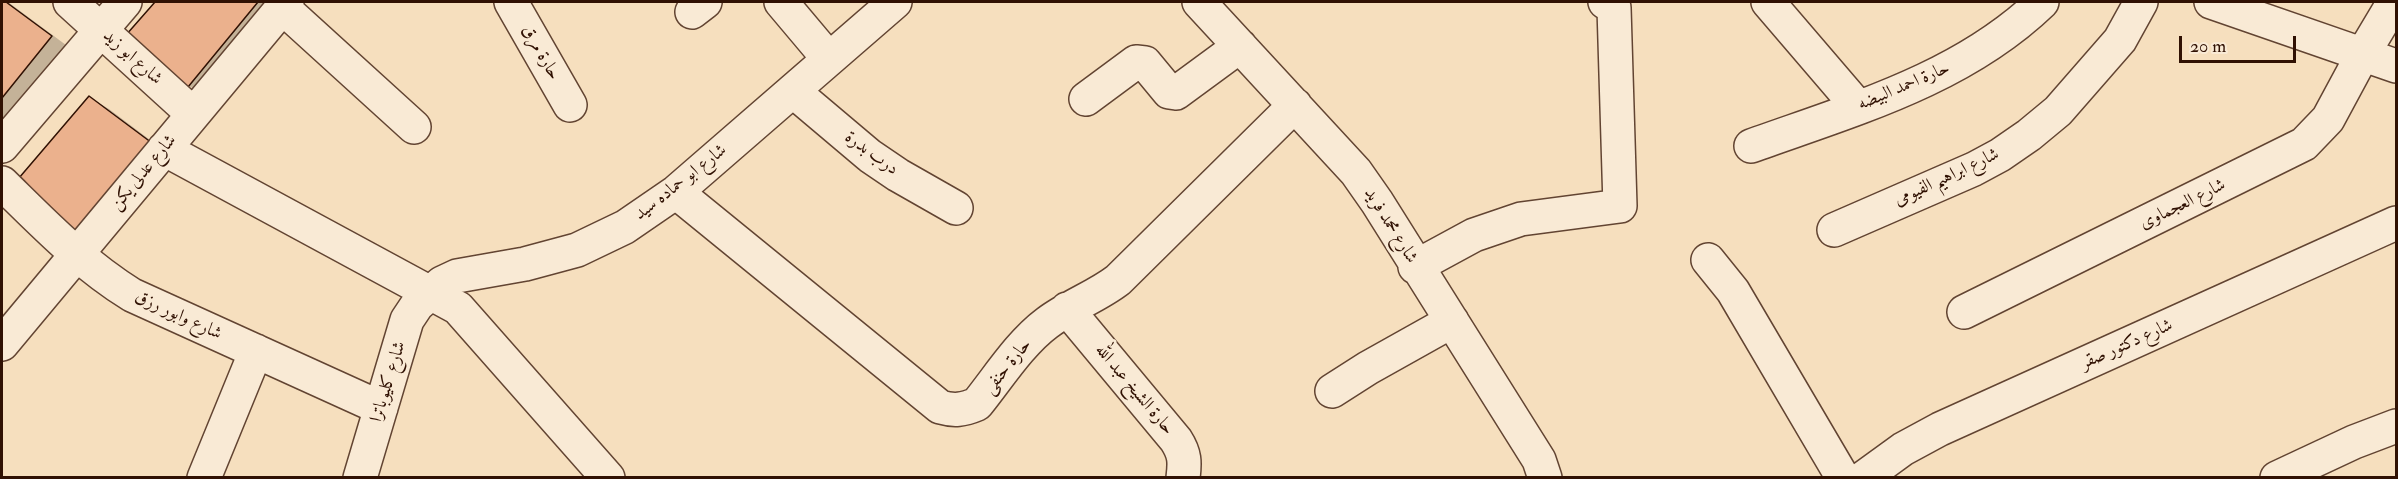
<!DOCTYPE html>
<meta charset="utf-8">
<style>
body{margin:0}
#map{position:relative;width:2398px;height:479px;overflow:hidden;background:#f6dfbe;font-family:"IM FELL Double Pica",serif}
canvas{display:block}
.frame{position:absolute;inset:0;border:3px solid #301103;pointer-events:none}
.scale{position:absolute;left:2179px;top:36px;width:117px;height:27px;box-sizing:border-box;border:3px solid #301103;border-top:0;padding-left:8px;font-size:18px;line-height:21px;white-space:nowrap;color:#301103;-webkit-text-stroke:4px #f9ead5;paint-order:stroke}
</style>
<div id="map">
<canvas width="2398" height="479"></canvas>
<div class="frame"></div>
<div class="scale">20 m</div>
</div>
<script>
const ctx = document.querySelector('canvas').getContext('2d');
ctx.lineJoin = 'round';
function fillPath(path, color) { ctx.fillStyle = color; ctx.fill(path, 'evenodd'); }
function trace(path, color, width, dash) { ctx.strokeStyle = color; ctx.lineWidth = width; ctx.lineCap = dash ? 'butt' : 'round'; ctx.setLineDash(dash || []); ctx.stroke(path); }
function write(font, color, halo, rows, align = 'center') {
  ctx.font = font + ' "IM FELL Double Pica",Amiri,serif'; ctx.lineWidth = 5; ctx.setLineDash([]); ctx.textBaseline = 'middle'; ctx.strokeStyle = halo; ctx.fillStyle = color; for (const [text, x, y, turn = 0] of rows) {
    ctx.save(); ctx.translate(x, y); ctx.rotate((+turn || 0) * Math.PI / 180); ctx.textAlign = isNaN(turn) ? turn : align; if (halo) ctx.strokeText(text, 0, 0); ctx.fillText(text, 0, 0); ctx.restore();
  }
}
const shadow = new Path2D(`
 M2,2H8L70,48L2,132Z
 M157,2H278L208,97L189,86L128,35Z
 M90,98L109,109L170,155L95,246Z`);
const building = new Path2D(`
 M2,2H6L52,36L2,98Z
 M155,2H258L188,87L126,35Z
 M89,96L152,143L75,237L13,185Z`);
const minor = new Path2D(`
 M70,2L193,114
 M511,2L570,105
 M781,2L829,59
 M1199,2L1356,172L1377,202L1539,460L1545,478
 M1768,2L1858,107
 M2211,2L2396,66
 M282,7L414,127
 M692,12L705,2
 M793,91L870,156L898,175L956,208
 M1086,99L1136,62L1145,63L1169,92L1176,93L1240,46
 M2,146L125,2
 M1751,146C1854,109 1962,79 2042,2
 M164,149L458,308L608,478
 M2,183C43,223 82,264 132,295L381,408
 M676,192L940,407C954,411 963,410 977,404C998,378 1020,343 1047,323C1069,306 1096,297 1118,280L1295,105
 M1834,230L1974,169L2000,155L2029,135L2058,111L2120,40L2141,2
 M1708,260L1733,291L1843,478
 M1415,267L1474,235L1521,219L1620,206L1614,8L1605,2
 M1067,309L1176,440C1185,454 1185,462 1183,478
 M1964,312L2304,144L2328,119L2363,54L2394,2
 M2,344L287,2
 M1332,391L1368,368L1452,321
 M204,478L256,351
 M360,478L407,320L417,305L442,283L457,276L525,264L577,250L625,227L676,192L895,2
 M1863,478L1903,449L1940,429L2396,223
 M2277,478L2354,442L2396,426`);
const streetNames = [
 ["حارة مرق",540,53,60],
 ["شارع ابو زيد",132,58,42],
 ["حارة احمد البيضه",1904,87,-23],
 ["درب بدرة",871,154,36],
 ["شارع عدلى يكن",144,173,-50],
 ["شارع ابراهيم الفيومى",1947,178,-25],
 ["شارع ابو حماده سيد",681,183,-38],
 ["شارع العجماوى",2183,205,-26],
 ["شارع محمد فريد",1390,226,58],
 ["شارع وابور رزق",178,316,25],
 ["شارع دكتور صقر",2127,345,-24],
 ["حارة حنفى",1008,367,-51],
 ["شارع كليوباترا",389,382,-73],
 ["حارة الشيخ عبد الله",1134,390,50]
];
fillPath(shadow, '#0003');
fillPath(building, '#ebb18d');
trace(building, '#301103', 1.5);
trace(minor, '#624432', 36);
trace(minor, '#f9ead5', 33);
write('18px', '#301103', '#f9ead5', streetNames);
</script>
